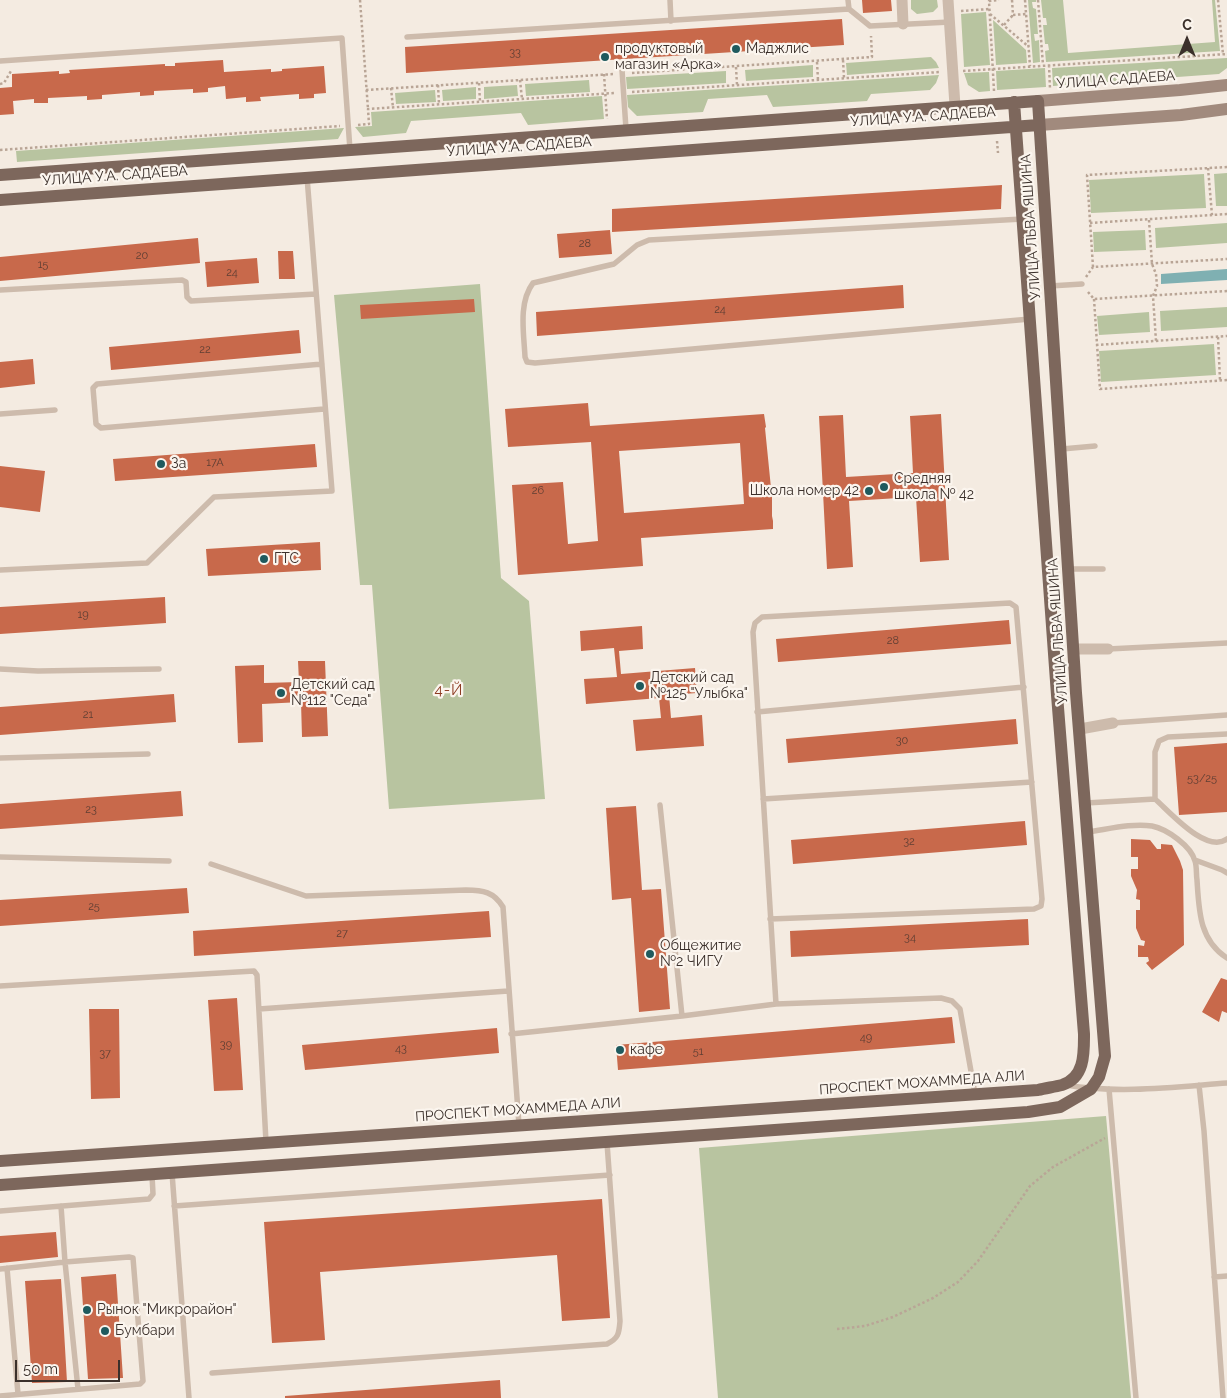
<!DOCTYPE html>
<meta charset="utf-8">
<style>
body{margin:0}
#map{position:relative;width:1227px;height:1398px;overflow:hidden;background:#f4ebe1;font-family:Raleway,sans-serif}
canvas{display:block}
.north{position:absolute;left:1162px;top:15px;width:50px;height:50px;-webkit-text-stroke:4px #fbf5ee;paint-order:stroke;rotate:0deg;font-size:14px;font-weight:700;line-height:20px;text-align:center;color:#3b302b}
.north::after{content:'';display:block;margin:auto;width:18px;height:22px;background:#3b302b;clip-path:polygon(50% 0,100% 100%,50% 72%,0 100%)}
.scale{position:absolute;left:15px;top:1360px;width:105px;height:22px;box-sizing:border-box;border:2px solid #3b302b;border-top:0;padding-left:6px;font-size:15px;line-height:18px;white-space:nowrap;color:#3b302b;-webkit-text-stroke:4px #fbf5ee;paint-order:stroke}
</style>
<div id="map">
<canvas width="1227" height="1398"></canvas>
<div class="north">С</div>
<div class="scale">50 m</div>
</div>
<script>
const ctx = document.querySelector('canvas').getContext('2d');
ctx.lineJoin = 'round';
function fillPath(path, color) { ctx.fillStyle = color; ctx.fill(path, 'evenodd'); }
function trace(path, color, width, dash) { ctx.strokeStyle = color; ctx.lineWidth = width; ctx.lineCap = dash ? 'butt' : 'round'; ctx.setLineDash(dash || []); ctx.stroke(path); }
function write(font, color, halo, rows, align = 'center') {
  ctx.font = font + ' Raleway,sans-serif'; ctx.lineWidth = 4.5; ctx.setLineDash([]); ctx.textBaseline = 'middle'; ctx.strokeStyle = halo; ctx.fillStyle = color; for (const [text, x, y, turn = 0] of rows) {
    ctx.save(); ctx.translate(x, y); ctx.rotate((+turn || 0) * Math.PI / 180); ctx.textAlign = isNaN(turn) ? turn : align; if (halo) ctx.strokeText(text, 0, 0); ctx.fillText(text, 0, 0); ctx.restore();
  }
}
const green = new Path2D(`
 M911,0H937L938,7L933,12L917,14L911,9Z
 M1028,0H1036V2H1032L1033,8L1036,9L1038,34H1034L1035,41L1039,40L1040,62L1033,63Z
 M1041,0H1063L1068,53L1215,42L1212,0H1215L1220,51L1046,62L1045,51L1049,50L1048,44H1045L1043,25H1047L1046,18H1043Z
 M986,12L990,65L964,67L961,14Z
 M993,20L1026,50L1027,63L996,65Z
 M931,57L936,62L939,68L847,75L846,63Z
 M1227,58V68L1219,74L1053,86L1052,68Z
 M813,65V77L746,81L745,70Z
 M1045,68L1046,87L997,90L996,71Z
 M726,71V83L627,89L626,77Z
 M989,72L990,91L979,92L968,85L964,73Z
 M939,75L936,83L930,90L871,94L867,101L773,107L767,95L708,99L703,112L637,116L628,107L627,95Z
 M589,80L590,92L526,96L525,84Z
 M517,85L518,96L484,99V87Z
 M476,87V99L443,101L442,90Z
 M435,90L436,102L396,104L395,93Z
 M602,96L604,119L528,125L521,113L411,121L406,133L363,137L355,127L372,126L371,112Z
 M344,128L338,139L17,162L16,151Z
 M1227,173V206H1216L1214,174Z
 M1204,174L1206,208L1091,213L1089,180Z
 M1227,223V243L1156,248L1155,228Z
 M1145,230L1146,250L1094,252L1093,232Z
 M480,284L501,578L529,601L545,799L389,809L372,585H360L334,295Z
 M1227,307V327L1161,331L1160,311Z
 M1149,312L1150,332L1099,335L1097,316Z
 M1214,344L1216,375L1101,382L1099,351Z
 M1106,1116L1131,1398H718L699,1148Z`);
const water = new Path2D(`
 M1227,269V280L1161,284V274Z`);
const building = new Path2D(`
 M862,0H891L892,11L863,13Z
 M842,19L844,45L406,73L405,47Z
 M223,60L224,72L271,69V72L282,71V69L324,66L326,93L314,94V98L299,99V94L260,97L261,101L246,102V97L226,99L225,86L208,88V92L193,93V89L154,91V95L140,96V92L102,95V99L87,100V96L48,98V103H34V99L13,101L14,114L0,115V88L12,87V74L59,71V74L70,73L69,70L165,64V66H175V63Z
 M1002,185L1001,209L612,232V209Z
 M610,230L612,254L559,258L557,234Z
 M198,238L200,263L0,281V257Z
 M278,251H293L295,279H279Z
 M257,258L259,283L207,287L205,262Z
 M903,285L904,308L537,336L536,312Z
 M474,299L475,312L361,319L360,305Z
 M299,330L301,353L111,370L109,347Z
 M33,359L35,384L0,388V362Z
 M588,403L590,426L764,414L766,427L765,428L772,498V516L773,521V529L641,538L643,566L518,575L512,485L563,482L568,544L598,541L591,442L508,447L505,409ZM740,443L744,504L624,513L619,451Z
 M941,414L949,560L920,562L916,497L849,501L853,567L827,569L819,416L843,415L846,477L913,473L910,416Z
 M315,444L317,467L115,481L113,459Z
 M0,466L45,471L40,512L0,507Z
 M320,542L321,570L208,576L206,549Z
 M165,597L166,623L0,634V607Z
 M1009,620L1011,644L778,662L776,639Z
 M642,626L643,649L619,651L621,674L695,668L697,693L669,695L671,718L702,715L704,746L636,751L633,720L661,718L659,698L586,704L584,679L617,677L614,648L581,651L580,631Z
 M298,661H325L328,736L302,737L301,702L262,704L263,742L238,743L235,666L264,665V683L299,682Z
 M174,694L176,722L0,735V707Z
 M1016,719L1018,744L788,763L786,739Z
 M1227,743V812L1179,815L1174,747Z
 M181,791L183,816L0,829V804Z
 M636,806L642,890L661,889L670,1009L639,1012L631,898L612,900L606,808Z
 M1025,821L1027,845L793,864L791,840Z
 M1131,839L1150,840L1157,849H1161V844L1172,845L1180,861L1183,870L1184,945L1152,970L1146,963L1149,961L1148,957H1138V945L1144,946L1145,941L1141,940L1136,928V910H1140V900L1136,899L1137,890L1131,876V869H1138V857H1131Z
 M187,888L189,913L0,926V900Z
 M489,911L491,937L194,956L193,931Z
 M1028,919L1029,945L791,957L790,931Z
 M1221,978L1227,980V1013L1222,1011L1219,1022L1202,1012Z
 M237,998L243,1090L214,1091L208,1000Z
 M89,1009H119L120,1098L91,1099Z
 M952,1017L955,1043L618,1070L616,1045Z
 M497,1028L499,1053L305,1070L302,1045Z
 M602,1199L610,1318L562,1321L557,1255L320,1272L325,1340L272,1343L264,1222Z
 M56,1232L58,1257L0,1263V1236Z
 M116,1274L123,1378L88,1379L81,1277Z
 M61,1279L67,1382L32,1383L25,1281Z
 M500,1380L501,1398H285V1396Z`);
const path = new Path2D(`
 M360,0L368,109
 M1012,0L1013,15L1026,14
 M1025,0L1030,66
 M1038,0L1043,65
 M1218,0L1223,54
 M961,11L989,9
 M990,14L1029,47
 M1004,25L1013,15
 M843,60L844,78
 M817,62L818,80
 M1049,65L1050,89
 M736,67L737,85
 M963,71L1227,54
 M632,73L872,57L871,36
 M604,74L607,119
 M520,80L522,99
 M479,83L480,102
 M0,84L4,83L11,71
 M438,85L439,104
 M391,88L393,108
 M366,90L614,74
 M994,91L989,1L999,0
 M632,92L940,72
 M358,125L369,124L368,109L614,93
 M997,141L998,153
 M0,150L340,126
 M1208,168L1212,215
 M1149,220L1152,264L1156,274L1157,286L1153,296L1156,341
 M1090,223L1227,214
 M1093,267L1087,175L1227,167
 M1086,277L1093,267L1227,259
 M1088,292L1094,299L1227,291
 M1094,299L1100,389L1227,380
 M1218,337L1220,380
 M1096,345L1227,336
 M837,1329L865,1326L893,1317L933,1298L958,1282L978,1261L1030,1186L1053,1167L1105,1138`);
const service = new Path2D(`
 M670,0L671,21
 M848,0L849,9L870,26L950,22
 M407,37L849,9
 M0,61L342,38L350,150
 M622,70L626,129
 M1022,219L649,240L637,245L614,264L533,283C518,303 524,334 525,357L527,362L535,363L1030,319
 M1050,286L1082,284
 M0,290L182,280L186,282L187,297L191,301L316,294
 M322,364L97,384L93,388L96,424L101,428L324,409
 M0,414L55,410
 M1062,449L1095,446
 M1068,569H1103
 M0,570L147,563L214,497L332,491L307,177
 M1108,649L1227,643
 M0,669L38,671L159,669
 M757,712L1024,687
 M1113,723L1227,715
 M0,758L148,754
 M763,799L1032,782
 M1155,799C1170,812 1206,854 1227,839
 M1086,803L1155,799V752L1159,741L1168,737L1227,734
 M660,805L682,1016L776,1004
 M1088,832C1109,829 1132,823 1152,826C1167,829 1191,846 1195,861C1197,867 1196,874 1197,880C1199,910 1199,940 1227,958
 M0,857L169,861
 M1195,860L1222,870L1227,873
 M211,864L306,896L466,890C483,890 494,892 503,907L519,1125
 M770,919L1034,909L1041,906L1042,899L1016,607L1010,603L762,617L755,623L753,632L776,1004L941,998L952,1001L960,1009L975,1094
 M0,986L254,971L257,975L266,1142
 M259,1009L508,991
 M511,1034L682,1016
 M1066,1085C1119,1094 1174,1087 1227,1083
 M1199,1085L1204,1131L1223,1398
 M1109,1089L1136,1398
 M172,1173L189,1398
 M174,1206L610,1175
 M0,1211L149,1199L153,1194L152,1175
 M7,1268L18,1394
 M0,1269L65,1262L78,1389
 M1214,1277L1227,1276
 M212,1373L607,1344C619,1338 619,1333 620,1321L607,1143
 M0,1396L140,1384L143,1381L133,1258L129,1257L65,1262L61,1206`);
const minor = new Path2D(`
 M902,0L903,24
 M948,0L955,106
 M1074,649H1108
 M1080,729L1113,723`);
const secondary = new Path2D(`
 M1038,101L1180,90L1227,85
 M1039,125L1181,115L1227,109`);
const primary = new Path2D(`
 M0,175L1038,101L1076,693L1105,1056L1099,1077L1091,1089L1060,1107L1028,1112L0,1185
 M0,200L1039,125
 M0,1161L1038,1090C1046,1088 1054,1087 1062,1085C1085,1078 1084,1053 1084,1034L1057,695L1014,102`);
const markers = [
 [736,49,5,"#1f5a5e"],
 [605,57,5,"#1f5a5e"],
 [161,464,5,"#1f5a5e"],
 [884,487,5,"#1f5a5e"],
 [869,491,5,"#1f5a5e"],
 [264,559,5,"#1f5a5e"],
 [640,686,5,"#1f5a5e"],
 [281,693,5,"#1f5a5e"],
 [650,954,5,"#1f5a5e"],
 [620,1050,5,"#1f5a5e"],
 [87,1310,5,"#1f5a5e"],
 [105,1331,5,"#1f5a5e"]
];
const numberNames = [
 ["33",515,53],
 ["28",585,244],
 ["20",142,256],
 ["15",43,265],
 ["24",232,273],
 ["24",720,310],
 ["22",205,350],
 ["17А",215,463],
 ["26",538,491],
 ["19",83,615],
 ["28",893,641],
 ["21",88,715],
 ["30",902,741],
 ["53/25",1202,779],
 ["23",91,810],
 ["32",909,842],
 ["25",94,907],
 ["27",342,934],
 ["34",910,938],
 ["49",866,1038],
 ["39",226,1045],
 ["43",401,1049],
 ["51",698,1052],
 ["37",105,1054]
];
const poiNames = [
 ["продуктовый",615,49],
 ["магазин «Арка»",615,65],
 ["Маджлис",746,49],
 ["За",171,464],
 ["Средняя",894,479],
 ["школа № 42",894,495],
 ["Школа номер 42",859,491,"right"],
 ["ГТС",274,559],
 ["Детский сад",650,678],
 ["№125 \"Улыбка\"",650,694],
 ["Детский сад",291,685],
 ["№112 \"Седа\"",291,701],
 ["Общежитие",660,946],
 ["№2 ЧИГУ",660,962],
 ["кафе",630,1050],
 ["Рынок \"Микрорайон\"",97,1310],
 ["Бумбари",115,1331]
];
const streetNames = [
 ["УЛИЦА САДАЕВА",1116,80,-4],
 ["УЛИЦА У.А. САДАЕВА",923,117,-4],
 ["УЛИЦА У.А. САДАЕВА",519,147,-4],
 ["УЛИЦА У.А. САДАЕВА",115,176,-4],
 ["УЛИЦА ЛЬВА ЯШИНА",1031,227,-94],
 ["УЛИЦА ЛЬВА ЯШИНА",1058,631,-94],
 ["ПРОСПЕКТ МОХАММЕДА АЛИ",922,1083,-4],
 ["ПРОСПЕКТ МОХАММЕДА АЛИ",518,1110,-4]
];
const neighbourhoodNames = [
 ["4-Й",449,690]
];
fillPath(green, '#b8c4a0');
fillPath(water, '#7fb0b2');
fillPath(building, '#c8694b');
trace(path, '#b9a596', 2.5, [2.5, 2.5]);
trace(service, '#cdbbac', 5.5);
trace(minor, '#cdbbac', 11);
trace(secondary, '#a18a7d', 12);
trace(primary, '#7d675c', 12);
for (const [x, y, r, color] of markers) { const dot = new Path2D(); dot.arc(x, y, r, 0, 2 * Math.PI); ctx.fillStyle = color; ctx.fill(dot); trace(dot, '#fbf5ee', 2); }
write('11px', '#5e3e33', null, numberNames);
write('14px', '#3b302b', '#fbf5ee', poiNames, 'left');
write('14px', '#3b302b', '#fbf5ee', streetNames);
ctx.letterSpacing = '1px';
write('15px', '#8c3b22', '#fbf5ee', neighbourhoodNames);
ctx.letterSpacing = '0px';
</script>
